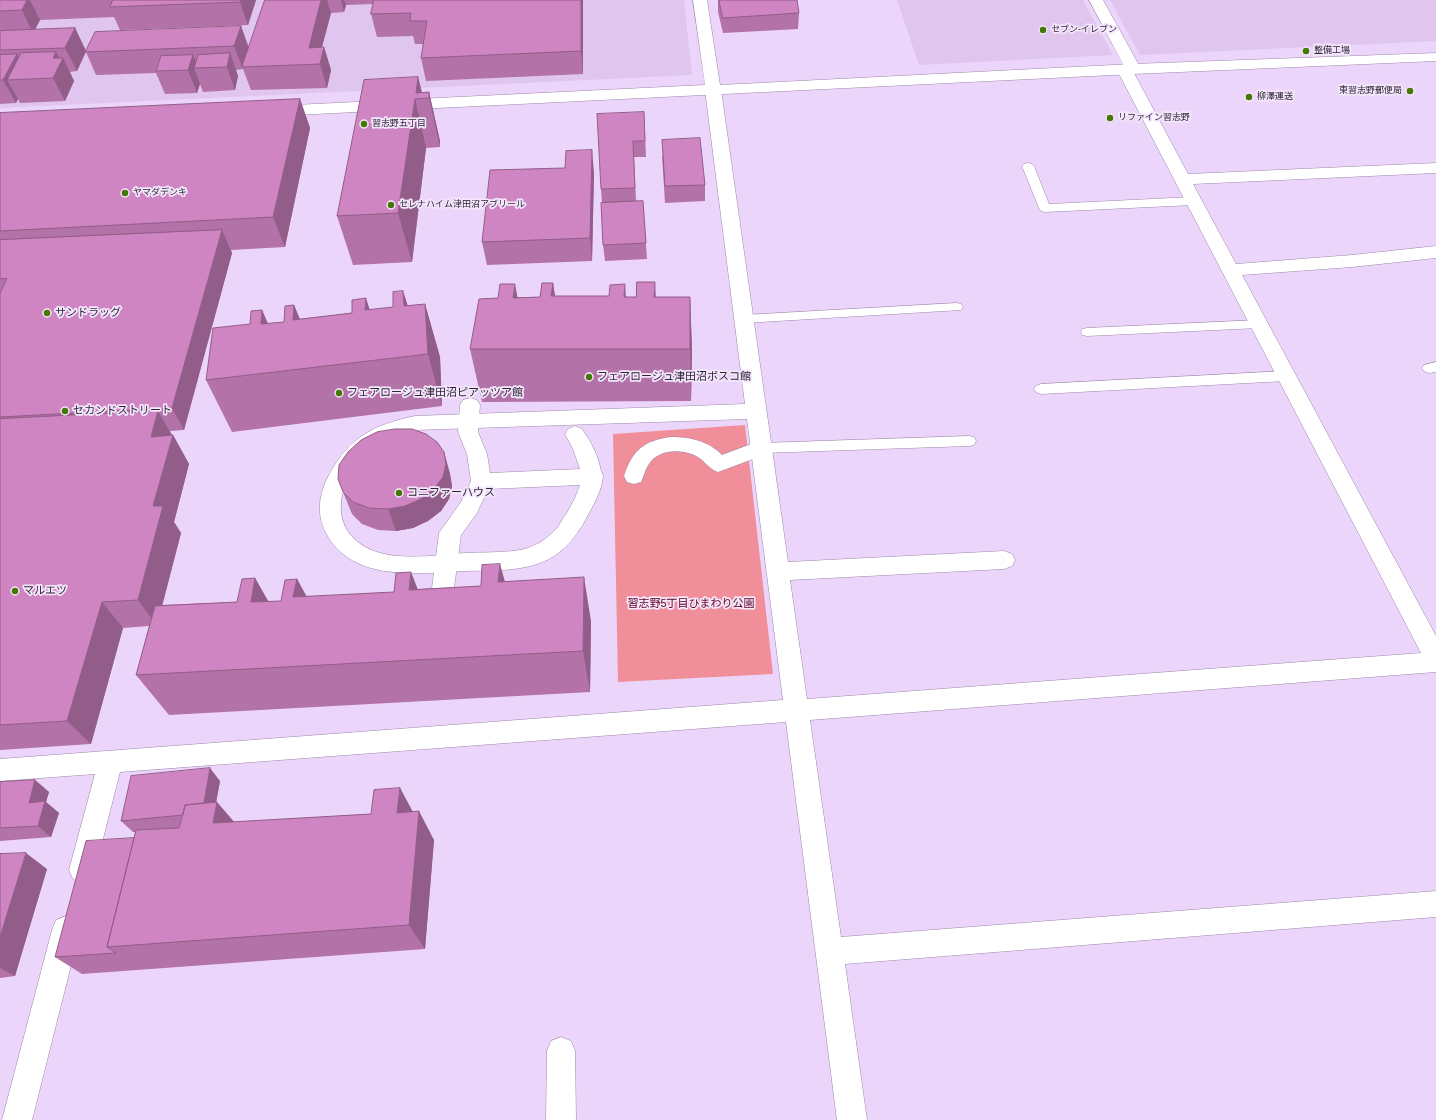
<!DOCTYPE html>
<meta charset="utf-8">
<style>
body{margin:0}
canvas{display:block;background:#ecd5fa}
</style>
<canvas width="1436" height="1120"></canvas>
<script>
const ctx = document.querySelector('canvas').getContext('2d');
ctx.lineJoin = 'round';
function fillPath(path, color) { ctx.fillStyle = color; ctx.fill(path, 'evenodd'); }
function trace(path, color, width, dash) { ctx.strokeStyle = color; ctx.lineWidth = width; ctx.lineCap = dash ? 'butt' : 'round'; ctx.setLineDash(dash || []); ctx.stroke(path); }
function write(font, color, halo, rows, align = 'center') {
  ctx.font = font + ' Arial,"Noto Sans JP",sans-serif'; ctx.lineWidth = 3.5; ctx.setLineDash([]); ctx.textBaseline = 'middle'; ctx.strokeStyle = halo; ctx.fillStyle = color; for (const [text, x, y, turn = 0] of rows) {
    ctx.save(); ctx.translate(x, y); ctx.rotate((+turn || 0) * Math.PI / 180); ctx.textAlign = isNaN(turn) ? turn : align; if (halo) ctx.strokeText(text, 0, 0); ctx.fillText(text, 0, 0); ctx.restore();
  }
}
const built = new Path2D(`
 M0,0H684L692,75L0,108Z
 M897,0H1083L1113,55L919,65Z
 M1110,0H1436V41L1140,55Z`);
const green = new Path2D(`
 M745,425L773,674L618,682L613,434Z`);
const service = new Path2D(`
 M1028,163L1032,164L1034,166L1049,204L1193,197L1197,198L1199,201L1197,204L1193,205L1045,212L1041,211L1039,208L1022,166L1024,164Z
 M957,303L961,304L963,307L961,310L744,323L740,322L738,319L740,316L744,315Z
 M1259,320L1263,321L1265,324L1263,327L1259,328L1087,336L1082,335L1081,332L1082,329L1087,328Z
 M1436,362V372L1429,373L1424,371L1422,368L1424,365Z
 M1286,371L1291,373L1293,376L1291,379L1286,381L1041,394L1036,392L1034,389L1036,386L1041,384Z
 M969,436L974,437L976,441L974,445L969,446L762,453L757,452L755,448L757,444L762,443Z`);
const pedestrian = new Path2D(`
 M470,398L477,400L480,405L478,432L487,454L490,473L580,469L573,449L565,434L568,429L575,426L582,429C591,442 598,455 601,471C602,472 603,476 603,477C601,495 589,512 581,528L573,530L565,528L562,522L575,498L580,485L488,489L477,513L461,535L454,588L451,595L443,597L435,595L432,588L439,533L461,502L471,481L467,454L458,432L460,405L463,400Z
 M671,437C689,437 709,441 722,455L762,440L769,443L772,448L769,453L718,472C709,469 706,462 698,457C684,449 659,448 649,464C645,469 644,476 641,482L634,484L627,482L624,476C633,450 643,441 671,437Z`);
const minor = new Path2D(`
 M1089,0H1103L1141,69L1138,72L1134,73L1188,174L1436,163V173L1193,184L1236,264L1352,255L1436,246V258L1352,267L1242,275L1436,636V672L810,720L841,937L1436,891V917L845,964L867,1120H837L786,722L120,772L95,870L91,879L82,883L73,879L69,870L95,774L0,781V759L783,700L747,419L415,430C401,434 387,437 376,446C339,473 321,530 374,551C402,561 436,555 465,553C483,552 502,553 520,550C536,547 547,539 558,527C560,524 562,519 565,516C570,512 576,514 581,516L584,522C576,537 564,551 549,559C524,572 494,570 466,571C419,573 352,583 326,533C316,514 319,493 329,475C350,436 374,425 415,416L745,404L705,90L708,87L713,85L718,87L721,90L788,562L1004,551L1012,554L1015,560L1012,566L1004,569L790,580L807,699L1421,653L1117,70L1120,67L1124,66Z
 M66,916L76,920L80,930L32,1120H2L52,930L56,920Z
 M561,1037L571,1041L575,1051L576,1120H546L547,1051L551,1041Z`);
const tertiary = new Path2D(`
 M693,0H707L720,85L1133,64L1436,53V61L1133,74L274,116L268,114L266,111L268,108L274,106L705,85Z`);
const wall = new Path2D(`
 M0,0H256L248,25L120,30L114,17L40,20L35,30L75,28L86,51L241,26L249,48L265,0H583V74L426,81L421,58L423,44H415L413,36L377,37L371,14L373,4L346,5L344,12L331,13L322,47H324L331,70L327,88L251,90L243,69L236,70L238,76L235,90L203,92L200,84L197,93L165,94L156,73L96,75L86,52L77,71L70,72L74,81L65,101L20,103L18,99L16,103L0,104Z
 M718,0H797L799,13L798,29L723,33L718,12Z
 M418,77L422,92H429L440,141V147L426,148L412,262L353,265L337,216Z
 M300,99L310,128L285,247L231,250L232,253L184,430L170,431L172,435H173L189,464L174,522L181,533L162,605L237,602L255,578L268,601H281L297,579L307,597L394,592L418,589L481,586L505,581L591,621L590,692L169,715L136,675L149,626L123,628L91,744L0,750V113Z
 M644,112L646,157H634L636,201H643L647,259L605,261L603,245L602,203L601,189Z
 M662,156L705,185V201L665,203Z
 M565,168L594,173L592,261L487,265L482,242Z
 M553,283L555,296L626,297H690L692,350L691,401L482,402L470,349L498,298L540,297Z
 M403,291L408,306L425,304L440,357L442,406L232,432L206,380L250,324L262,310L268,324L284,322L294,305L300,319L352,313L369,310L393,307Z
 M444,452L450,474L452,486L449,499L441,511L428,521L413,528L396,531L378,530L362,524L352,514L343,492Z
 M35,780L49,792L46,802L59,813L51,837L0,841V782Z
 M220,781L216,803L234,822L371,814L400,788L413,812L434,840L425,949L82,974L55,957L134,838L135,832H133L121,821Z
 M0,854L47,869L15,976L0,978Z`);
const shadedWall = new Path2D(`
 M27,0H30L40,20L33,33L22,10Z
 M241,0H256L248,25L240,2Z
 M321,0H327L331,13L317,65L309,48Z
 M341,0H344L346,5L344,12Z
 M581,0H583V74L581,51Z
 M241,26L249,49L242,67L243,69L234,46Z
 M75,28L86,51L77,71L65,48Z
 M324,47L331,70L327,88L320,64Z
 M56,52L61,61L63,58L74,81L65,101L53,78V58Z
 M230,53L238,76L235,90L227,67Z
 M17,54L29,77L7,80L18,99L16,103L3,80Z
 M193,55L198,68H194L200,84L197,93L188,70Z
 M418,77L423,98L416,93Z
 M429,92L440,141V147L429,98Z
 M300,99L310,128L285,247L273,217Z
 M415,99L426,148L412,262L398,213Z
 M592,150L594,173L592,261L590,238Z
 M222,230L232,253L184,430L172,408Z
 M655,282L658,335L657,350L654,297Z
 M553,283L561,336L551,296Z
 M515,284L525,337L513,298Z
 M625,284L629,338V350L624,297Z
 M403,291L419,344L404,306Z
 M690,297L692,350L691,401L690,349Z
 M366,298L383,352L365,310Z
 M425,304L440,357L442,406L428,354Z
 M294,305L315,358L293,320Z
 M262,310L285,363L261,324Z
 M158,411L173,437V435L189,464L174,522L181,533L157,626L138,600L151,437Z
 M444,452L450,474L452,486L449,499L441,511L428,521L413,528L396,531L388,509Z
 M500,564L512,607L498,582Z
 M411,572L428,615L409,590Z
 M584,577L591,621L590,692L583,651Z
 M255,578L280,622L251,602Z
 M297,579L320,622L293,597Z
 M102,602L123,628L91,744L67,721Z
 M210,768L220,781L212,824L202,813Z
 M35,780L49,792L46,802L59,813L51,837L38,826L29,803Z
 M400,788L416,818L397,813Z
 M217,802L242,831L213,823Z
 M419,811L434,840L425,949L409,925Z
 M26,853L47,869L15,976L0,968V937Z`);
const building = new Path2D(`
 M0,0H27L22,10L0,11Z
 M113,0H241L240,2L110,7Z
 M265,0H321L309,48L324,47L320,64L242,67Z
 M374,0H581V51L421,58L427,21H410L411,13L371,14Z
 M719,0H797L799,13L723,18Z
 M241,26L234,46L85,52L95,32Z
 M75,28L65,48L0,50V31Z
 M56,52L53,58H63L53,78L7,80L21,53Z
 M230,53L227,67L194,68L198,55Z
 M17,54L3,80H0V55Z
 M193,55L188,70L156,71L161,56Z
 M418,77L416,93L429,92V98L415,99L398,213L337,216L364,80Z
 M300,99L273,217L0,231V113Z
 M644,112L645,141H633L635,188L601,189L597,114Z
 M700,138L705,185L665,186L662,140Z
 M592,150L590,238L482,242L490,170L565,168L566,151Z
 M643,201L646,243L603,245L601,203Z
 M222,230L172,408L0,417V293L7,278L0,279V240Z
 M637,282H655L654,297H690V349H470L479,299L498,298L500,284H515L513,298L540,297L542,283H553L551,296H609L610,285L625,284L624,297H636Z
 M403,291L404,306L425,304L428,354L206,380L213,328L250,324L251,311L262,310L261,324L284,322L285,306L294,305L293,320L352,313V300L366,298L365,310L393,307V292Z
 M158,411L151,437L173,435L153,506H163L138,600L102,602L67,721L0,725V419Z
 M395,429H412L426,434L437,442L444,452L446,464L443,477L434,489L421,499L405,506L388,509L369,508L353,502L343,492L338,479L339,465L348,452L361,440L377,432Z
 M500,564L498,582L584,577L583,651L136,675L155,606L237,602L242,579L255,578L251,602L281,601L285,580L297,579L293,597L394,592L396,573L411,572L409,590L481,586L482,565Z
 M210,768L204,803L185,805L183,815L121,821L131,776Z
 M35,780L29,803L45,801L38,826L0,828V782Z
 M400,788L397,813L419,811L409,925L107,947L136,830L179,828L185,805L217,802L213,823L371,814L374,790Z
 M134,838L107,947L116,953L55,957L86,841Z
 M26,853L0,937V854Z`);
const markers = [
 [1043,30,4,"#447805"],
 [1306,51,4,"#447805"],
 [1410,91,4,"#447805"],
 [1249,97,4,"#447805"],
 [1110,118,4,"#447805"],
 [364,124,4,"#447805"],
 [125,193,4,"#447805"],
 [391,205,4,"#447805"],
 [47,313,4,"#447805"],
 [589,377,4,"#447805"],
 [339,393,4,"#447805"],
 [65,411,4,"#447805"],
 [399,493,4,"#447805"],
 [15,591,4,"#447805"]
];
const farPoinames = [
 ["セブン-イレブン",1051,30],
 ["整備工場",1314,51],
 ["東習志野郵便局",1402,91,"right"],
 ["柳澤運送",1257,97],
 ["リファイン習志野",1118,118],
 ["習志野五丁目",372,124],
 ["ヤマダデンキ",133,193],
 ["セレナハイム津田沼アブリール",399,205]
];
const poiNames = [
 ["サンドラッグ",55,313],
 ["フェアロージュ津田沼ボスコ館",597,377],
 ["フェアロージュ津田沼ピアッツア館",347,393],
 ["セカンドストリート",73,411],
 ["コニファーハウス",407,493],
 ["マルエツ",23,591]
];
const parkNames = [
 ["習志野5丁目ひまわり公園",691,604]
];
fillPath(built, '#e0c5ef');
fillPath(green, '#f08f9a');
trace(service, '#9c87a9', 1);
trace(pedestrian, '#9c87a9', 1);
trace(minor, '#9c87a9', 1);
trace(tertiary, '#9c87a9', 1);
fillPath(service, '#fff');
fillPath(pedestrian, '#fff');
fillPath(minor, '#fff');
fillPath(tertiary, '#fff');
fillPath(wall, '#b372a8');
fillPath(shadedWall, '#925d88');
fillPath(building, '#d085c3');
trace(building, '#925d88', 1);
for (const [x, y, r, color] of markers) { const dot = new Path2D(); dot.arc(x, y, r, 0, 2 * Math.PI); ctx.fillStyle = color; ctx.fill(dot); trace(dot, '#f4e6fc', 1.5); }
write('9px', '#2e2633', '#f4e6fc', farPoinames, 'left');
write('11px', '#2e2633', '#f4e6fc', poiNames, 'left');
write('11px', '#5e011d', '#f4e6fc', parkNames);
</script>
